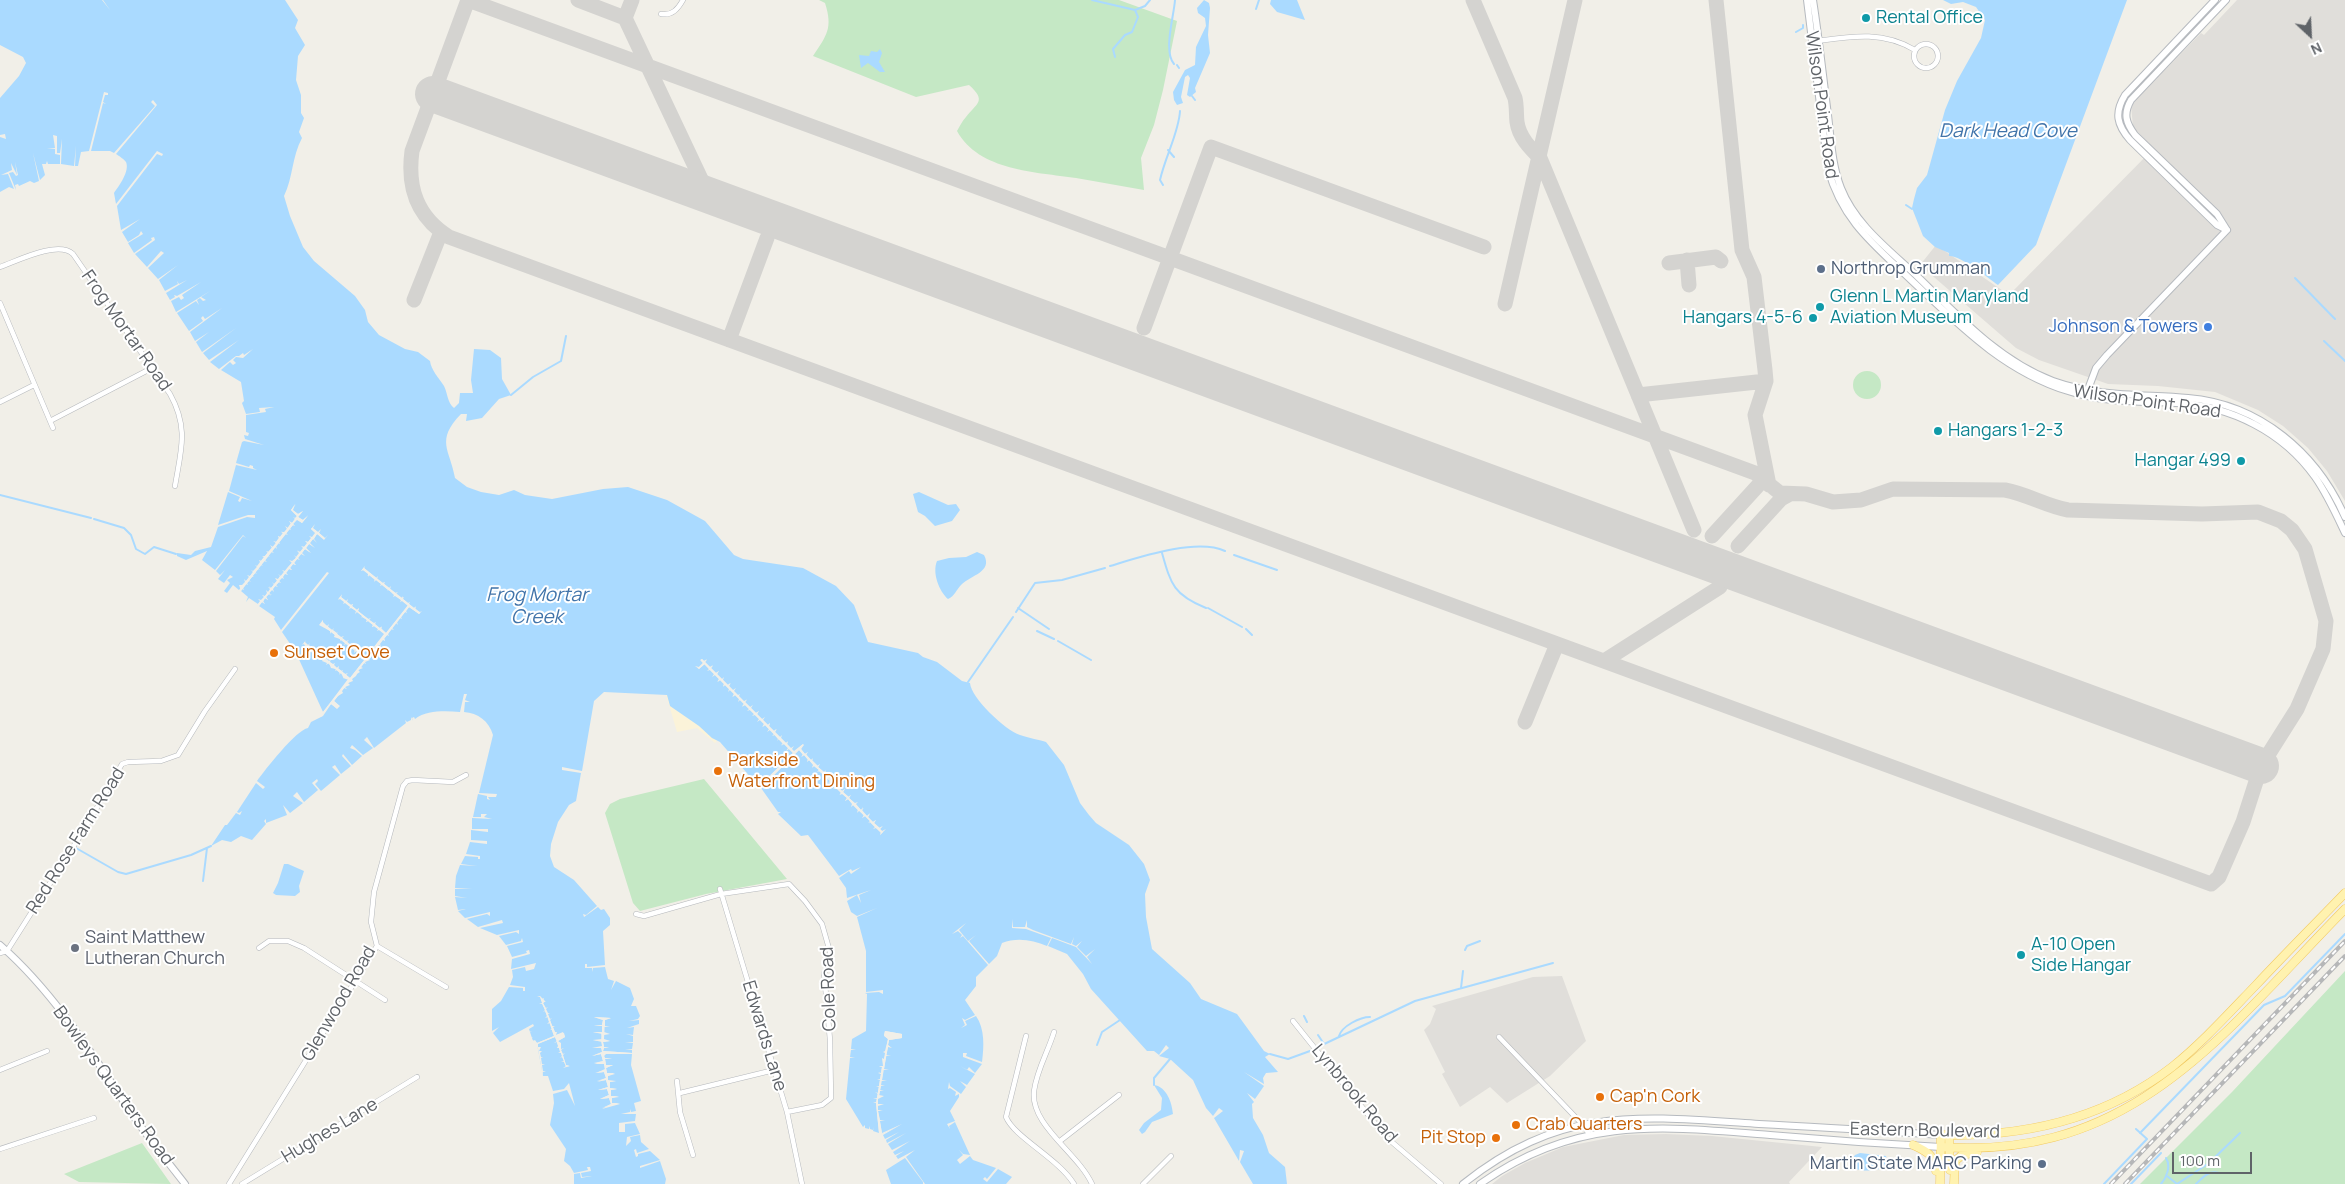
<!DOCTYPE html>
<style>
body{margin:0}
#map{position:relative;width:2345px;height:1184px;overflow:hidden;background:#f1efe8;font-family:Manrope,sans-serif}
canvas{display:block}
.north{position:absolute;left:2285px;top:10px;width:50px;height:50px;-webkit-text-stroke:4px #fff;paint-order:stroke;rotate:155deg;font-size:14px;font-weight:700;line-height:20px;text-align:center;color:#5f6368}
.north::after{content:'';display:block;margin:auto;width:18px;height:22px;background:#5f6368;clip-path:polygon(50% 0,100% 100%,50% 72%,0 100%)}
.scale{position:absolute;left:2172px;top:1152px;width:80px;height:22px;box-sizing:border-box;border:2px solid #5f6368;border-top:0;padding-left:6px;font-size:15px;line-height:18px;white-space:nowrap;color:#5f6368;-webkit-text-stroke:4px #fff;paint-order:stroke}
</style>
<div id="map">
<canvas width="2345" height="1184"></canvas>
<div class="north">N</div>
<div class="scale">100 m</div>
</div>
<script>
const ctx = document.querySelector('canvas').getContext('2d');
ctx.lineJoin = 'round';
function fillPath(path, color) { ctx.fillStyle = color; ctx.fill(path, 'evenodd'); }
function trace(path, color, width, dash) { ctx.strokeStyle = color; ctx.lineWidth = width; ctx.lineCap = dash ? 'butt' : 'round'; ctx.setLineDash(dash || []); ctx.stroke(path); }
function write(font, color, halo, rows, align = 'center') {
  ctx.font = font + ' Manrope,sans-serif'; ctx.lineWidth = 4; ctx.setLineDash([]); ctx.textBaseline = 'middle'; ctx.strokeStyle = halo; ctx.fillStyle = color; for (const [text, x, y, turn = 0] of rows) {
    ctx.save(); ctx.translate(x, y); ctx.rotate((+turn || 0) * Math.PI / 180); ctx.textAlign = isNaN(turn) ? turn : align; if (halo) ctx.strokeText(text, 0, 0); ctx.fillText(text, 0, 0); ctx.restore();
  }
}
const industrial = new Path2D(`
 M2237,0H2345V501L2327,471L2308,448L2283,426L2258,410L2215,392L2158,386L2108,384L2039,360L2016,348L1920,265L1936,245L2009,295L2154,148L2133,127L2131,105L2201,33L2204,35Z
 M1562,976L1586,1041L1550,1076L1507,1103L1490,1087L1460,1107L1442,1074L1445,1072L1424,1030L1430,1024L1436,1009L1432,1006L1533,977Z
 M1666,1134L1712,1136L1822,1147L1789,1182L1790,1184H1492L1502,1176L1525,1163L1563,1147L1624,1135Z`);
const green = new Path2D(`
 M819,0H1119L1177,21L1163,90L1154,125L1141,158L1144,190C1121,186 1099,182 1076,178C1036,172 979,171 957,131C960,126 962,121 966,117C977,103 987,101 969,85L916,97L813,56C827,35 833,28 825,3Z
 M1853 385a14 14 0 1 1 28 0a14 14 0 1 1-28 0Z
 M704,779L787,879L706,894L640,911L633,903L605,813L610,804L620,799Z
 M2345,971V1184H2140L2232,1092Z
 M142,1143L171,1184L79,1182L64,1174Z`);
const sand = new Path2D(`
 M665,691L720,737L715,743L697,728L677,732Z`);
const water = new Path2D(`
 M0,0H102L110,10L103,0H285L298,20L295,28L305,45L298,56L296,80L301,95V113L304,118L299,132L302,138C292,156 293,178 284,196L290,216L303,247L314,261L355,296L365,310L368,322L379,335L405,349L418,352L430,361C431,370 439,378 444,386C448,394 447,402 454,408L459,403L460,393H473L471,380L474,349L490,350L501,358L502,379L511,395L499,399L482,418L466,421L467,414H461C435,441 450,449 455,478L467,487L481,492L499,495L514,490L525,495L552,499L603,489L628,487L667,500L705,521L734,555L743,559L803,568L836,586L854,605L868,642L918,653L923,657L937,662L962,681L970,683C971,698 1005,730 1020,735C1028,738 1041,740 1046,742L1064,765L1080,803L1089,815L1096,823L1129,845L1144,864L1150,880L1145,894L1146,917L1152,949L1190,983L1201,999L1237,1014L1264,1051L1270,1054L1265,1057L1278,1072L1266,1073L1263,1078L1264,1084L1244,1072L1264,1086L1255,1099L1247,1093L1254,1102L1252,1104L1253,1118L1263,1135L1269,1153L1285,1167L1287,1184H1253L1240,1162L1244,1151L1240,1150L1239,1161L1214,1118L1223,1111L1219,1108L1213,1116L1206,1108L1193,1080L1170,1059L1159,1056L1169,1048L1166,1045L1159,1055L1154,1051H1147L1091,989L1083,974L1067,954L1048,946L1052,938L1076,947L1092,964L1087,957L1095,949L1086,956L1077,947L1082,941L1076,946L1072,944L1074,937L1071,944L1033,930L1027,927V920L1025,927H1013L1012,919V928L1026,929L1051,938L1047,946C1033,940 1017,937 1002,943L997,956L989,964L969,941L976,935L968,941L959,930L966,923L952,934L958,931L962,935L960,938L963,936L988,965L976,977V986L965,1000L975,1015L965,1020L962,1018L965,1025L961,1028L967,1025L965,1021L976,1016C985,1029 984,1047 982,1062L966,1056L967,1053H963V1057L982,1064L975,1073L969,1067L967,1070L960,1066L975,1074L967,1085L960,1081L966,1087L961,1094L950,1086L949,1082L948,1089L950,1088L956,1092L955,1096L959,1094V1097L950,1111L955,1121L947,1124L950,1129L949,1126L955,1122L970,1155L963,1154L959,1150L963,1155L957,1160L960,1164L970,1156L973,1160L996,1168L987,1179L985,1177L983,1179L987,1182L998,1169L1012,1177L1006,1184H925L906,1157L915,1150L898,1159L896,1156L904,1151L895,1155L893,1152L910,1141L892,1150L888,1144L906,1133L887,1143L886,1140L899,1132L885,1139L883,1135L902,1124L882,1134L878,1111L881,1110H878V1098L883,1096H879L888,1047H890L888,1045L889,1040L902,1038V1034L885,1031L884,1035L888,1039L883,1066H879L882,1067L881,1073H878L881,1074L876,1103L879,1133L873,1131L874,1127L873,1130L870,1129V1126L869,1129L865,1128V1125L863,1127L846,1099L850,1058H855L850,1057L851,1050H856L851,1049L852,1039L866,1031L867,994L865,993L879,992L883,994V990L866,992V951L857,917L877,908L857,916L851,912L847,901L857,895L861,903L859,895L871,890L847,898L846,888L839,878L849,871L851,874L861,867L852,871L851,869L839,876L808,835L801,836L778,814L781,812H778L761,788L799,750L803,755L802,757L804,755L808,760L807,762L809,760L814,765L812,767L814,766L819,770L817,772L819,771L830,781L828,784L830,782L836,787L834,789L836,788L841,793L839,795L842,793L847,798L845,801L848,799L853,804L851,807L853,805L858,810L857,812L859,810L864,816L862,818L865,816L870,821L868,823L870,822L881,833L880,835L883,832L880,829L882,826L880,828L874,823L876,820L873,822L868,817L870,814L867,816L862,810L864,808L861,810L855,804L858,801L855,804L849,798L851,795L849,797L843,792L845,789L842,791L837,785L839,783L836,785L831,779L833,776L830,779L824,773L826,771L824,772L818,767L820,764L818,766L812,760L813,759L811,760L806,754L808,752L805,754L801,749L803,744L794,752L787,744L788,742L786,743L775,732L777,729L774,731L769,726L770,723L768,725L757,714L759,711L756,713L745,702L747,699L744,702L729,686L731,683L728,685L717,674L719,671L716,673L711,668L713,665L710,667L705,662L707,659L704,661L702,659L701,660L703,663L698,668L696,666L699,669L704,664L709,669L707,671L709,669L719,679L717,682L720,680L724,684L723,686L725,685L734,694L732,697L735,695L744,704L742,707L745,705L764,724L762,727L765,725L783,744L781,746L784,744L793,753L759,787L720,742L712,738L699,726L670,706L667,695L604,692L594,701L582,771L562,767V770L581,773L576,801L569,805L558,822L551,844L550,856L554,867L574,880L597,906L586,915L583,914L584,917L598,907L601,910L604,909L610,918V925L603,931L605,965L587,967V964H585V968H592L593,972V968L605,967L608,979L614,981L611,990L616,981L630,988L634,999L631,1006H636L640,1016L638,1019L629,1021L639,1020V1024L627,1028L634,1027L633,1035L626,1034L633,1036V1042H625L633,1043L632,1049H625L632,1050V1053L603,1051L604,1048H609L604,1047L603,1042L610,1041L604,1039L605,1020L611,1018L594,1017L603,1020L602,1025H594L602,1026V1032L593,1033H601L602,1039L593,1040L602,1042V1052L592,1056L601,1054L603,1061L594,1064H604L605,1070L595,1073L604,1072L606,1078L597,1081L606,1080L608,1087L598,1090L607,1089L609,1095L600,1099L609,1098L611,1104L602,1108L620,1103H612V1098L619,1096H611V1090L617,1089L610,1088V1082L616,1081L608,1080V1076L615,1073H607L606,1068L613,1065H606L605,1059L612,1058H605L604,1056L605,1054H632L631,1065L641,1101L634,1103L636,1111L631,1112L630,1109V1112L621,1114H636L635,1121L619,1123V1132H625V1124L635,1123L640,1134L627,1137L626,1146L631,1141L630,1137L640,1135L641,1142L649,1149L637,1153L636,1149L634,1150L636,1157L638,1156V1154L650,1151L660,1160L640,1166V1168L660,1161L666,1179L665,1184H574V1174L580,1173L581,1178L592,1176L582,1177L581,1173L591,1171L590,1167H587L588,1170L574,1173L570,1166L564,1161L566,1149L550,1125L554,1103L553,1094L567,1090L575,1106L569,1083L564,1089L553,1091L548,1076H543L537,1044L555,1037L566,1067L569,1066L566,1065L558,1041L565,1037L564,1033L556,1035L543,1003L545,1001L540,996L554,1036L537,1043L535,1040L533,1041L529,1029L534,1026L533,1024L500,1042L493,1033L499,1027L492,1031V1009L501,1001L509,987L523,988V991H525V987L510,985L513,977L512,970L525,967L526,971L534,969L536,963L511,969L512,959L530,954L529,950L526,951L527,953L512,957L507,946L523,942L522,938L521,941L506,945L499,936L516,932L519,934V930L497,935L480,928L503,923L502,920L478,927L467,919L487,914L490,916V912L465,918L458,911L466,909L458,910L455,897L467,898L455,896V889H472L455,888L456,876L460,865L477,866L461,864L465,856L478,857V859H480V856L466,854L470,842L487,844V841L471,840V830L488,832V829H472V818L492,819L484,817L487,814H481V817H473L478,794L487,796V799L490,800L488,797H496L497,794L479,793L493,735C489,721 478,713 464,712L465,702H470L465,700L467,694H464L460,712C445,711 427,710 415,719L414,717L412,718L413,721L411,717V720L407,722L405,720L406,723L374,748L367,737L364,740L373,748L363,755L352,745L350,748L355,750L362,756L352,765L343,754L342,756L351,766L341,774L335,765L332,767L340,775L321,791L315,784L318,781L317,779L312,783L318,790L304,802L297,792L293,796L303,803L290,813L283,805L287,815L266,823V819L264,821L266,824L252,840L241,836L231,842L222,840L211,846L225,825H227L236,813L240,815L242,811L239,813L237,812L256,783L263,789L265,787L257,781C265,770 296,730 308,728L311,722L323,716L331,704L337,708L339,706L334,701L341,692L343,693L341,692L354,676H356L358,672H359L358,671L383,639L385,641L384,639L409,607L419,614L420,613L415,608L416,606L414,608L403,599L404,597L402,598L364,568L365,566L361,571L363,570L369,574L367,576L369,575L375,580L374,581L376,580L401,600L400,602L401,600L408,605L386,633L381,628L382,626L380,628L358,611L359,608L357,610L352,606L353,604L351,605L341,597L342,595L338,599L340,598L367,620L366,622L368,621L373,625L372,627L374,626L385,634L366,657L362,654L363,651L361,653L357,650L358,647L356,649L327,626L329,624L327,626L323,622V620L320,625L321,624L335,635L334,637L336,636L355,651L354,653L356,651L365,659L350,678L338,668L339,666L337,668L304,642L306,648L308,647L324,659L323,661L324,660L340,673L339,675L341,673L344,676L343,678L349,680L323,712L297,655L299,653L297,654L282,632L329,573L327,572L281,630L274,619L275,617L259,606L262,602L265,604L263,602L265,598L268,600L266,597L269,594L271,596L269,593L279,582L281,583L279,581L285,573L288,575L286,573L289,569L292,570L290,568L293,564L296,565L294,563L305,549L311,553L306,548L309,544L314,548L309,544L317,534L325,538L319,533L322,530L319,533L312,528L311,529L316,533L308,542L305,541L308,543L304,547L302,546L304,548L300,552L297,550L300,553L284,572L282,570L284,572L271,588L269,586L271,589L258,604L249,598L246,602L248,597L241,591L293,525L295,526L293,524L297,519L302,523L308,516L303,520L298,517L303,511L298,514L292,510L296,504L291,510L297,516L292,523L289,521L291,523L284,533L281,531L283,533L280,537L278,536L279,538L276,542L274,541L276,543L268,552L266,550L268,552L261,561L259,560L261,562L239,590L233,585L227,593L224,591L230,583L227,580L233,577L230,575L224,583L218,579L225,570L220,575L216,571L243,536L246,538L243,535L215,570L202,560L207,551L186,560L177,556V553L191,555L195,551L211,547L218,527L247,517L255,518V515H248L218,525L228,492L240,497L238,501L240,502L242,498L252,501L229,491L236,465L257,470L253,468V466L250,465L249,467L236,463L242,442L244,441L264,445L245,439L244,435L248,436L249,433L246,432V415L266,412L265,409L274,407L259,408L260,412L246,414L242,403L244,401L241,382L221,370L230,362L233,365L236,363L233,360L236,357L243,358L253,349L244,355L243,353L239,356H236L219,369L210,362L239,340L209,360L203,353L236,328L202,352L196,342L209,332L195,341L190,332L222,308L205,319L203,316L201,318L203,321L189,331L177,313L196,301L199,305L197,300L200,298L203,301L206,300L201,297L210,291L176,312L171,301L179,297L181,300L184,298L182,295L201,282L177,296L174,295L175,297L170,300L166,293L187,280L179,284L177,281L178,284L165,291L159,280L178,265L158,279L148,268L164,253L161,251L147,267L135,254L155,240L154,237L151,238L152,240L134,253L128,243L143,234L141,231L139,235L128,242L122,232L140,219L121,230L117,206L157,154L162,156L163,154L157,151L116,204L114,193C119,186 130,171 126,162C124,159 119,156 116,154L157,105L153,100L151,102L155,106L114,153L110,151H91L103,103L106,104L103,102L105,95H108V93L104,92L89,151L81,152L78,166H75L76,146L74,166L61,164L62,139L60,153H57V136L53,135L55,148L47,149H55V154L60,155V164H48L47,161L46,164H42L45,175L40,180L33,153L39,181L34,183L30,181L19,186L18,184L15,185L16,190L9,173L13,172L16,176L18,175L15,162L17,175L11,163L12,170L1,175L8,174L14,189L9,187L0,192V137L6,139L5,134L0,135V98L19,76L26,63L23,57L0,45Z
 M1204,0L1209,3L1210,8L1208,35L1210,53L1195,88L1196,92L1190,97L1187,95L1190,78L1188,75L1185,77L1181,97L1183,103L1177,105L1174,100L1173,92L1185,70L1195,65L1196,47L1206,26L1205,18L1198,13L1197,8Z
 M1271,0H1297L1305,20L1277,12L1270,4Z
 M1943,0H2127L2036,245L1998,285C1987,277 1960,255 1949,256V253L1935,247L1923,236L1912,208L1914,199L1917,188L1927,175L1945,110L1957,81L1981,38L1985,20L1976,7L1963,2L1951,4Z
 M880,49L882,53L879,62L885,72H880L868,63L861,68L859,55L869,56L871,51L877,52Z
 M919,492L948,505L956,504L960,510L952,521L935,526L925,516L918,512L913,494Z
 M977,552L984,555C993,572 971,575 961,585C956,590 955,596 948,599C939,591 932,573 937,561L949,558L966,557Z
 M284,864H288L304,871L299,886L300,892L295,896L276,895L273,893L278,883Z
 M1154,1085C1167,1087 1172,1103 1173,1114L1152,1122L1145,1132L1142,1134L1139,1130L1144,1123L1161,1110L1162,1098Z
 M1860,1153L1886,1156L1888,1165C1881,1172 1840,1176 1855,1155Z
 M905,1158L923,1182V1184H891L886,1170Z`);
const pier = new Path2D(`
 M295,504L293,510L298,514L303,511L298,517L303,520L308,515L302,523L297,520L293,524L295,526L293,525L290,528L291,530L289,529L286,533L288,535L285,534L282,538L284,539L282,538L279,542L280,544L278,543L276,546L277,549L275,547L272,551L274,553L271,552L268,555L270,557L268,556L265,560L267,562L264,561L261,564L263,566L261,565L258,568L260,570L258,569L255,572L257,574L255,573L252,576L254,577H252L249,580L251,582L249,581L247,583L248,585L246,584L243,588L244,590L242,589L241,591L239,585H242L245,582L244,579L246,581L249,577L247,575L250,576L253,572L251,570L253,571L257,567L255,565L257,566L260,562L259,560L261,561L264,557L262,556H265L268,553L266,551L269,552L272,548L270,545L273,547L276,543L273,541L276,542L279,538L278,536L280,537L283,533L281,532H284L287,529L285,526L288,528L291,524L289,521L292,523L295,519L293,517L295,518L297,516L291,510Z
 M315,524L313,528L318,532L321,529L319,533L325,538L328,535L324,540L317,534L314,539L317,543L313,539L310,543L315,548L309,544L306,548L311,553L305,549L302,553L305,556L301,554L298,558L300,560L297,559L294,563L296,565L293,564L290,568L292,570L289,569L286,573L288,575L285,574L283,577L284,579L282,578L279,581L281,583L279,582L276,585L278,587L275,586L273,589L274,592L272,590L269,593L272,595L269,594L266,597L268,600L265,598L263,601L265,604L262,602L259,606L258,604L260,601L258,599L261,600L264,597L262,595L265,596L267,593L266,590L268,592L270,589L268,587L271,588L274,585L272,582L274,584L277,581L275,578L278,579L280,576L278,574L281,576L284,572L282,570L285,571L288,567L286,566L288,567L292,563L289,560L292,561L296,558L294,555L296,557L299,553L297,551L300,552L303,548L301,546L304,547L307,543L305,541L308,542L311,538L309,536L312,537L315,533L311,529Z
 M365,566L364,568L370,573L371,571L370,573L376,578L378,576L377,579L382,583L385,582L384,584L389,588L391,586L390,589L395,593L398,592L396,594L402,598L403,596V599L408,603L410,602L409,604L414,608L416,607L415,609L420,612L422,611L419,614L409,607L406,611L407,613L405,612L401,617L402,619L400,618L397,622L398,625L396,623L392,628L394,630L391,629L388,634L389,636L387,635L384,638L385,641L383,640L380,644L381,646L379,645L376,649L377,651L375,650L373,655L371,654L368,658L370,660L365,662L366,664L364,663L361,667L363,668L358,670L360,672L355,675L356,676L352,679L353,681L348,683L350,685L345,687L347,689L344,688L342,691L343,693L338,696L339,698L338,696L334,701L340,706L337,709L331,704L321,717L319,709L323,712L348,679L343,677L341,673L339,674L340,673L337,670L335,671L336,669L331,668L329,663L326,665L327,663L322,661L323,659L318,658L319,656L316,653L314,655L315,653L310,652L308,647L306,648L304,644L302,645L306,640L305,642L308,645L310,643L309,645L312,648L314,646L316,651L319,650L317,652L321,655L322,653L321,655L327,657L326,658L329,661L331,659L330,662L333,664L335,663L334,665L337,668L339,666L338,669L341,671L343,670L342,672L345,674L348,673L346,675L350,678L365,659L361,655L359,656L360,654L356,651L354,653L355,650L351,647L349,649L350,647L346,644L344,645L345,643L341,640L340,641V639L334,637L335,635L331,632L330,634V631L319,625L323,620V623L327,626L329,624L328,627L332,630L334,628L333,630L337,633L338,632L337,634L341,637L344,636L342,638L346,641L349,640L347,642L351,645L353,644L352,646L356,649L358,648L357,650L361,653L363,651L362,654L366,657L384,634L379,630L377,631L378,629L374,626L372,627L373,625L368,621L366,622L367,620L362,617L361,618L362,616L357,612L355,614L356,611L351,608L349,609L350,607L345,603L343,604L344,602L340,599L338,600L342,594L341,597L346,601L348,599L347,602L351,605L353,604L352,606L357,610L359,608L358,611L368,619L371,618L369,620L374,623L376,622L375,624L379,628L382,627L381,629L386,633L408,606L402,601L400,602L401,600L395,596L393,597L394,595L389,590L387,591L388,590L382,585L380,586L381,584L376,580L374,582L375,579L369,575L368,577V574L363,570L361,571Z
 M702,659L704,661L707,660L705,662L710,667L713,666L711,668L716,673L719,671L717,674L722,679L724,677L723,680L728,685L730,683L729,686L733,690L736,688L734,691L738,695L740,694L739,696L744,701L747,700L745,702L750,707L753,705L751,708L756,713L759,711L757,714L762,719L765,717L763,720L768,725L770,723L769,726L774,731L776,729L775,732L780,737L782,735L781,738L786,743L788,741L787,744L791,748L794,746L792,749L794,751L803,744L804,745L801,749L805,754L808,752L806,755L811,760L813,758L812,761L817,766L820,764L818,767L824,772L826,770L825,773L830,778L833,776L831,779L836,785L839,783L837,786L842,791L845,789L843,792L848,797L851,795L849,798L855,803L858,802L856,804L861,810L863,807L862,811L867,816L870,813L868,817L873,822L876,820L874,823L879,828L883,826L880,829L882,831L886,829L880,835L881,832L876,828L873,829L875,827L870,822L869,824L870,821L865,816L862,818L864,815L859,811L857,813L858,810L853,805L851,807L852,804L848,799L845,801L847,798L842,794L840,795L841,792L836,788L833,789L835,787L831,782L828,783L830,781L825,776L823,778L824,775L819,771L817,772L819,770L814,766L812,768L813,765L809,760L807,762L808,759L804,755L801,757L803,754L799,750L759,790L757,788L793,753L789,749L786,751L788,748L784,744L781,745L783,743L779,739L777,741L778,739L775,735L772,736L774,734L770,730L767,732L769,729L765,725L763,727L764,724L760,720L757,722L759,719L755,715L752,716L754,714L750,710L747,711L749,709L745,705L742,706L744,704L740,700L738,702L739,699L735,695L733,697L734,694L730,690L728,692L729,689L725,685L723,687L724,684L720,680L718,682L719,679L715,675L712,677L714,674L710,670L707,671L709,669L705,664L699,669L695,666L699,667L703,663L700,660Z
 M540,996L542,999L544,998L543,1001H546L543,1003L546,1008L548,1007L546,1009L548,1013H550L548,1014L550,1019L552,1018L550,1020L552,1026H555L553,1027L555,1032H557L556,1035L563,1032L565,1037L558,1041L561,1043V1049L564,1048L561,1050L563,1054L565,1053L563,1055L566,1065L570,1066L563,1068L566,1066L564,1062H561L564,1061L562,1057L560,1058L562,1056L561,1053H558L560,1052L559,1048H557L558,1046L557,1042L554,1043L557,1041L555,1037L538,1044V1047H541L539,1051H542L540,1053L541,1057H543L541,1058L542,1064H545L542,1065L543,1071H546L543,1072V1077L538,1049L535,1042L532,1043L527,1033L532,1031L529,1033L531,1038L533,1037L531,1039L537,1043L554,1036L552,1030H550L552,1029L550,1023L547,1024L549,1022L548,1017L545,1018L547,1016L545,1011L543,1012L545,1010L542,1004H539L542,1003L540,997H537Z
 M594,1017L611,1018L605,1020V1026L610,1027H604V1032L610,1034L604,1035V1040L610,1041L603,1042L604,1047L609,1048H604L603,1051L632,1053L606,1054L604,1056L605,1058H612L605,1059L606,1065H613L606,1068L607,1073L615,1074L608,1076V1081H616L610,1082V1088L617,1089L611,1090V1096L619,1097L612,1098V1103L620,1104L602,1109L611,1104L609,1098L600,1099L609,1095L607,1089L598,1090L608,1087L606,1080L597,1082L606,1078L604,1072L596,1073L605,1069L604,1063H594L603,1061L601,1054L592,1056L602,1052L601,1048H592L602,1046L601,1041L593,1040H601L602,1034L593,1032H602V1026L594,1025H602L603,1020Z
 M885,1031L902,1034V1038L889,1040L888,1045L892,1048L888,1047L886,1055L891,1056H886L884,1069L889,1070H883L882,1080L887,1081H881V1085L885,1086H881L880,1090L884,1091H880L879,1095L884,1096L878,1099V1104H884L878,1106V1110H883L878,1111L880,1120H885L880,1121L882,1133L902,1124L883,1134L879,1133L876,1103L873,1102H876L877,1099H873L877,1098L878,1094L875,1092L878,1093L879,1087L876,1086H879L880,1080L877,1079H880L881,1074L878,1072L881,1073L882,1067L879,1066H883L882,1058L884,1059L885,1053L883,1052L885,1051L888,1039L884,1036Z`);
const stream = new Path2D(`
 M1092,0L1135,10L1145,6L1150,0
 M1256,9L1259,0
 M1796,32L1803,28V25
 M1115,57L1113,49L1125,35L1132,32L1138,17L1135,10
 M1174,64C1163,51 1174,16 1175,0
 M1177,65L1179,68
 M1192,96L1195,100
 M1168,150L1174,157
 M1163,185L1160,180C1165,157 1179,132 1180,111
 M1906,205L1912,209
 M2295,278L2335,319
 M2324,341L2345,361
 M511,395L533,377L561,361L566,336
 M0,495L91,518
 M94,519L124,528L131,535L136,549L145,554L154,547L176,554
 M1162,553C1171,585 1174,595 1206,608
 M1234,555L1277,570
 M1110,566C1140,557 1196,538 1225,551
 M1018,608L1049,629
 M1208,608L1242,627
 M1016,612L1035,583L1062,580L1105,568
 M1246,629L1252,635
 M1037,631L1054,639
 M1058,641L1091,660
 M968,682L1013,617
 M76,848L118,872L126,874L191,855L211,846
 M203,881L207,848
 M1465,950L1467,946L1480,941
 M1461,988L1463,971
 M1304,1016L1307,1022
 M1318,1035L1324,1044
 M1339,1036C1342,1026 1360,1017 1370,1017
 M1097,1045L1102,1032L1120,1020
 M1320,1046L1415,1001L1553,963
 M1270,1054L1288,1059L1310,1051
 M1154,1085V1078L1170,1059
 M2140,1133L2264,1005L2285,996L2345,934
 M2167,1176L2177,1184
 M2104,1184L2147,1139L2136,1129
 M2131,1184L2161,1153
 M2161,1184C2167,1177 2171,1166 2166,1158
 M2177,1184L2209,1163L2240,1133
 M2196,1184C2203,1177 2209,1170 2219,1173`);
const taxiway = new Path2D(`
 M468,0L412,151C407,188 417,217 449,237L2211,884L2219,877L2243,822L2261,766L2297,709L2323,649L2326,621L2305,549L2292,530L2281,521L2258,512L2202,514L2068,510C2046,506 2027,494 2005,490L1893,489L1861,500L1833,502L1806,494L1780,493L1755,473L468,0
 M578,0L625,18L709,196
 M1473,0L1515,98C1517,107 1516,114 1517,122C1519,137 1530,148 1540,158L1694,530
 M1716,0L1742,250L1754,277L1765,370L1766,381L1755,415L1769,485
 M625,18L632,0
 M1687,260L1689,285
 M1669,263L1716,257L1721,261
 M414,300L441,232
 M1505,304L1575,0
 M1144,328L1211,147L1484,247
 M729,340L767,238
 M1638,395L1766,381
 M1712,536L1764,479
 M1738,546L1781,499L1790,494
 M1604,661L1720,587
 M1525,722L1557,644`);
const runway = new Path2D(`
 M433,94L2261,766`);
const street = new Path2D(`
 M661,14C672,16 678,9 683,0
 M1818,41C1853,36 1883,31 1915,50
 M1914 56a12 12 0 1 1 24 0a12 12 0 1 1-24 0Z
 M0,267C17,261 58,240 73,254L170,394C189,428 181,450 175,486
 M0,303L53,428
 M0,402L34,385
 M50,421L152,368
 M720,889L787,1112L802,1184
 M636,914L644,916L721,894L789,884L805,901L822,924L830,952V962L824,973L830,1040L831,1098L822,1105L787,1112
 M377,946L446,987
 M259,948L269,941H288L304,948L385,1000
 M0,953L7,951L87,825L122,764L128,762L161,761L178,755L205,711L235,669
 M1293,1021L1386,1137L1441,1184
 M1054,1032C1048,1052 1037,1069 1034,1091C1030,1125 1078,1153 1092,1184
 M1026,1036L1006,1117C1014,1137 1059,1159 1074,1184
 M1499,1037L1583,1125L1589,1134
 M0,1070L47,1051
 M677,1081L680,1112L693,1155
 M680,1093L774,1070
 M1060,1141L1119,1095
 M0,1149L94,1118
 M229,1184L377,946L371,922L374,892L403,786L407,781L413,780L453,782L466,775
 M242,1184L417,1077
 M1143,1184L1171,1156`);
const secondary = new Path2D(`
 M1807,0L1828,169C1842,220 1873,244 1910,279C1958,324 2003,371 2068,391C2104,403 2140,401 2176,403C2231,406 2283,432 2315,477C2327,494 2336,514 2345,533
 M1813,0C1819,38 1823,77 1828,115C1831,140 1832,165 1841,188C1856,226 1891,251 1919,278C1959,317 2000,361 2053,381C2098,397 2142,394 2188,398C2260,404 2317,453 2345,517
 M2215,0L2125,95C2114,113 2117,125 2130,140L2217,225L2227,230
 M2226,0L2131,100C2123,114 2126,123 2135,135L2217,214L2227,230
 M2087,392L2096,368L2107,355L2227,230
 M0,945C54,992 95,1058 134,1117C150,1140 168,1162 185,1184
 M1463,1184C1562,1105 1641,1116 1759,1124C1820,1127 1880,1131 1941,1135
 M1480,1184C1576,1116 1660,1126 1770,1135C1827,1140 1884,1144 1941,1147`);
const primary = new Path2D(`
 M1949,1135L1950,1170
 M1913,1145C1926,1151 1935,1155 1936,1171
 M1941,1147C2134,1161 2224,1032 2345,909
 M1940,1184L1941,1135C2024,1137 2105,1119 2172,1067C2202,1043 2229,1013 2256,985C2285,954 2315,924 2345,893
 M1954,1184L1955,1161L1962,1155L1977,1152`);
const rail = new Path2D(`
 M2111,1184L2345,941
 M2125,1184L2345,956`);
const markers = [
 [1866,18,5,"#0f9aa8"],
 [1821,269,5,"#5c6f8a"],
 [1820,307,5,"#0f9aa8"],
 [1813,318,5,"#0f9aa8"],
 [2208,327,5,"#3f7fe0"],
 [1938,431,5,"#0f9aa8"],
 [2241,461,5,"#0f9aa8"],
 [274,653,5,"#e8710a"],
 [718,771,5,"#e8710a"],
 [75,948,5,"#6b7280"],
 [2021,955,5,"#0f9aa8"],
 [1600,1097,5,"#e8710a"],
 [1516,1125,5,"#e8710a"],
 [1496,1138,5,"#e8710a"],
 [2042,1164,5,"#5c6f8a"]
];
const cultureNames = [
 ["Rental Office",1876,18],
 ["Glenn L Martin Maryland",1830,297],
 ["Aviation Museum",1830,318],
 ["Hangars 4-5-6",1803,318,"right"],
 ["Hangars 1-2-3",1948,431],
 ["Hangar 499",2231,461,"right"],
 ["A-10 Open",2031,945],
 ["Side Hangar",2031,966]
];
const streetNames = [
 ["Wilson Point Road",1821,105,82],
 ["Frog Mortar Road",126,331,55],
 ["Wilson Point Road",2147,402,8],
 ["Red Rose Farm Road",76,841,-58],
 ["Cole Road",829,989,-92],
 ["Glenwood Road",339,1004,-60],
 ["Edwards Lane",764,1036,73],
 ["Bowleys Quarters Road",113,1086,54],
 ["Lynbrook Road",1354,1094,50],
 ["Hughes Lane",330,1131,-31],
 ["Eastern Boulevard",1925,1131,1]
];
const serviceNames = [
 ["Northrop Grumman",1831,269],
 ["Martin State MARC Parking",2032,1164,"right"]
];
const shopNames = [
 ["Johnson & Towers",2198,327]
];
const foodNames = [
 ["Sunset Cove",284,653],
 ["Parkside",728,761],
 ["Waterfront Dining",728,782],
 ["Cap'n Cork",1610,1097],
 ["Crab Quarters",1526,1125],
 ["Pit Stop",1486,1138,"right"]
];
const worshipNames = [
 ["Saint Matthew",85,938],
 ["Lutheran Church",85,959]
];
const waterNames = [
 ["Dark Head Cove",2008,132],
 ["Frog Mortar",537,596],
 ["Creek",537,618]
];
fillPath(industrial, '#e0deda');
fillPath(green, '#c5e8c5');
fillPath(sand, '#fbf3d9');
fillPath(water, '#aadaff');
fillPath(pier, '#f1efe8');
trace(stream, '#aadaff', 2);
trace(taxiway, '#d4d3d0', 15);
trace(runway, '#d4d3d0', 36);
trace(street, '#b5b8bc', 5.5);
trace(secondary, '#b6babf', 8);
trace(primary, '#f2c960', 9);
trace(street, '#fff', 4.5);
trace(secondary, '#fff', 6);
trace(primary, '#fff2af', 8);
trace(rail, '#b6b7b8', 4);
trace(rail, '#fff', 2, [5.5]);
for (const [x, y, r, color] of markers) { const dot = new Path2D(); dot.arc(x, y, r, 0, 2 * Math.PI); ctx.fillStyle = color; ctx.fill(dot); trace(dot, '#fff', 2); }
write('18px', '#0d838f', '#fff', cultureNames, 'left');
write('18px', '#5f6368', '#fff', streetNames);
write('18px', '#4e5e75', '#fff', serviceNames, 'left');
write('18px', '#366cbe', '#fff', shopNames, 'right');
write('18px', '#c56008', '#fff', foodNames, 'left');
write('18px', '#5b616d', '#fff', worshipNames, 'left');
write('italic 19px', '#4174aa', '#fff', waterNames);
</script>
